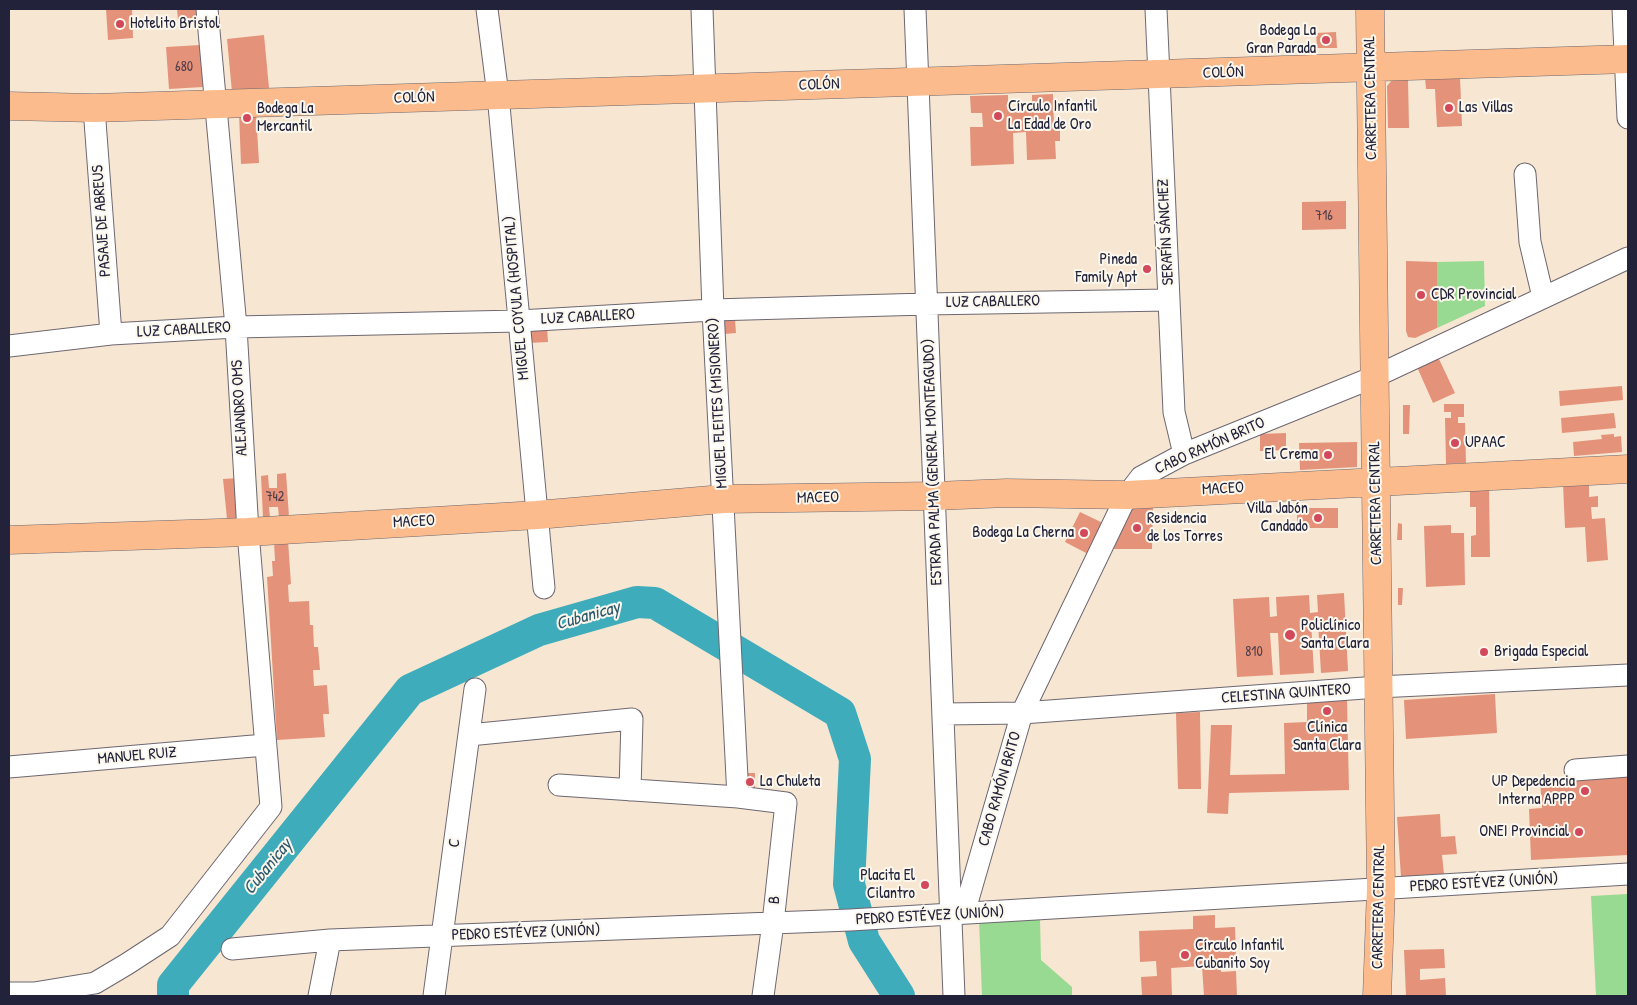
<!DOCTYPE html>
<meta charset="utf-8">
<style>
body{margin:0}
#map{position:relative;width:1637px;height:1005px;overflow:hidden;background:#f7e7d2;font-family:"Patrick Hand",sans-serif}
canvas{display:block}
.frame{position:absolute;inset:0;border:10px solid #22223b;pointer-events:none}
</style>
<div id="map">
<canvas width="1637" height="1005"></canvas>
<div class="frame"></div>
</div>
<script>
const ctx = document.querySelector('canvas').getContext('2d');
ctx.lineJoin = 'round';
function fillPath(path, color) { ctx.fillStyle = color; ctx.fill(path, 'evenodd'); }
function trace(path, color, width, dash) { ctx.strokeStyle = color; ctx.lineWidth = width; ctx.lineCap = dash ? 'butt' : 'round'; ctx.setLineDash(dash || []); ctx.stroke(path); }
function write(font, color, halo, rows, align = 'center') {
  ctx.font = font + ' "Patrick Hand",sans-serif'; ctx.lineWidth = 4; ctx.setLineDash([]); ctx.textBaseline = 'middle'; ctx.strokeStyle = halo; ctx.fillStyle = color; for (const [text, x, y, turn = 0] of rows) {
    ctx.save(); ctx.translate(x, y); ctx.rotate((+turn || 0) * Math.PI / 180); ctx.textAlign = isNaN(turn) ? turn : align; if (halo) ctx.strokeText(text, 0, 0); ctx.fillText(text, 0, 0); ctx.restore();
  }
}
const green = new Path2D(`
 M1484,261L1485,306L1437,328V262Z
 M1628,894V996H1596L1591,896Z
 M1040,918L1041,960L1072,987V996H982L979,920Z`);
const river = new Path2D(`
 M173,996V985L410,690L539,630L637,602L655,603L840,713L855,759L849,884L864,941L899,996`);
const building = new Path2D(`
 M106,9H132L133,38L108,40Z
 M177,9H198V18L178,20Z
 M1336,32L1337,48H1317L1316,33Z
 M264,35L269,88L232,92L227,39Z
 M200,45L203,87L169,89L166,47Z
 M1460,77L1462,126L1437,127L1435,89H1426L1425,78Z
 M1393,79H1408L1409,128H1388L1387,86Z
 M1053,94L1054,126H1060V141H1055L1056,159L1027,160L1026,132L1013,133L1014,164L971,166L970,127H983L982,113H971L970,96L1008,95V110H1032V95Z
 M256,112L259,163L241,164L239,113Z
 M1346,201V229L1302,230V202Z
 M1406,261L1437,262V328L1415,338L1408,337L1406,331Z
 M723,320H735L736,333L724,334Z
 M547,327L548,342L528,343L527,328Z
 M1438,357L1455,393L1433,403L1417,367Z
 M1622,386L1623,400L1560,406L1559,391Z
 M1444,404H1464V417H1458V423H1465L1466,463L1446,464L1445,418H1451V412H1444Z
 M1403,405H1410L1409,434H1403Z
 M1614,413L1616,428L1562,433L1561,418Z
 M1286,433V450L1260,451V434Z
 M1614,434V437L1621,436L1622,452L1574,456L1573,442L1602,439L1601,435Z
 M1357,442V467L1300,470L1299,443Z
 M286,473L289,517L279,518L278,507H269L270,517L263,518L261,476L268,475L269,488H277V474Z
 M238,478L237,520L227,519L223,479Z
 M1589,482V497L1598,496V507H1591L1592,519L1605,518L1608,560L1587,562L1585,527L1565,528L1563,484Z
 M1470,488H1489L1490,557H1471V536L1476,535V507H1470Z
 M1132,507H1153L1152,549H1110Z
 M1297,508H1338V528H1297Z
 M1080,512L1103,523L1088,554L1065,542Z
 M1398,523L1402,524V540H1397Z
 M1451,525V533H1464L1465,585L1426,587L1424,526Z
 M288,541L291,584L288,585L289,602L309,601L310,625H313L314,647H318L320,670H313L314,686L327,685L329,714H323L325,737L277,740L267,577L273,576L272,561H275L274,542Z
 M1398,588H1403L1402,605H1398Z
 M1344,593L1348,671L1321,673L1318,622H1311L1314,673L1280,675L1278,633H1270L1273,675L1237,677L1233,599L1269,597L1270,617L1277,616L1276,597L1309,595L1310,613L1318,612L1317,595Z
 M1495,694L1497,733L1406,739L1404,700Z
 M1347,700L1349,790L1229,793L1228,814L1207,813L1211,725H1232L1230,775L1285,774L1284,723L1307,722V701Z
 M1200,712L1201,789H1178L1176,713Z
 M745,773H755V791L744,790Z
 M1628,773V855L1531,860L1529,809L1542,808L1540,780Z
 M1440,814L1441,837L1455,836L1457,854L1442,855L1444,874L1401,877L1397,817Z
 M1215,915V928L1235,927L1236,958L1220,959L1221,972L1236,971L1237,996H1204L1202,966L1171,968L1172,996H1142L1141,977L1157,976L1156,961L1140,962L1139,931L1193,929V916Z
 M1444,949L1445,968L1420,969V980L1445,978L1446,996H1406L1404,950Z`);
const minor = new Path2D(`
 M487,9L498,95L544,588
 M702,9L713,310L738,797
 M915,9L954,996
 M1156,9L1174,412L1184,454
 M1623,9L1628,118
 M94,108L111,334
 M1525,174L1530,242L1543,297
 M9,346L111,334L236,327L519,321L713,310L926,304L1169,300
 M943,714L1022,713L1378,687L1628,675
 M469,735L632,719L630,790
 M9,767L265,745
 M1575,770L1628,766
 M559,785L738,797L786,803L773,923L763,996
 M964,913L1022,713L1127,495L1141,477L1184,454L1374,377L1628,258
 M232,949L330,940L850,920L1628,874
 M9,993H34L95,983L127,964L170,936L271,807L248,532L236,327L207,9
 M319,996L330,940
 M434,996L475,689`);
const major = new Path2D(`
 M1370,9L1381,889L1377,996
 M9,106L94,108L1628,59
 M9,540L248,532L537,515L723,499L935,496L1007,493L1127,495L1628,469`);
const markers = [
 [120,24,5,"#d1495b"],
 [1326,40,5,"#d1495b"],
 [1449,108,5,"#d1495b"],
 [998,116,5,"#d1495b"],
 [247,118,5,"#d1495b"],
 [1147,269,5,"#d1495b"],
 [1421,295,5,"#d1495b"],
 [1455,443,5,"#d1495b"],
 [1328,455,5,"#d1495b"],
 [1318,518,5,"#d1495b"],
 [1137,528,5,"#d1495b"],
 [1084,533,5,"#d1495b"],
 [1290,635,6,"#d1495b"],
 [1484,652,5,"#d1495b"],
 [1327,711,5,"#d1495b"],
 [750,782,5,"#d1495b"],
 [1585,791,5,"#d1495b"],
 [1579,832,5,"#d1495b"],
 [925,885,5,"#d1495b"],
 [1185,955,5,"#d1495b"]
];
const numberNames = [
 ["680",184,67],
 ["716",1324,216],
 ["742",275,497],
 ["810",1254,652]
];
const poiNames = [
 ["Hotelito Bristol",130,24],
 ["Bodega La",1316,31,"right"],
 ["Gran Parada",1316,49,"right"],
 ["Círculo Infantil",1008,107],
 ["La Edad de Oro",1008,125],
 ["Las Villas",1459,108],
 ["Bodega La",257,109],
 ["Mercantil",257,127],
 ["Pineda",1137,260,"right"],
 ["Family Apt",1137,278,"right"],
 ["CDR Provincial",1431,295],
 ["UPAAC",1465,443],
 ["El Crema",1318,455,"right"],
 ["Villa Jabón",1308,509,"right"],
 ["Candado",1308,527,"right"],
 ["Residencia",1147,519],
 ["de los Torres",1147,537],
 ["Bodega La Cherna",1074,533,"right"],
 ["Policlínico",1301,626],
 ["Santa Clara",1301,644],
 ["Brigada Especial",1494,652],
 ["Clínica",1327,728,"center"],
 ["Santa Clara",1327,746,"center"],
 ["La Chuleta",760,782],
 ["UP Depedencia",1575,782,"right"],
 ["Interna APPP",1575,800,"right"],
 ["ONEI Provincial",1569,832,"right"],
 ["Placita El",915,876,"right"],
 ["Cilantro",915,894,"right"],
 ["Círculo Infantil",1195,946],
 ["Cubanito Soy",1195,964]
];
const streetNames = [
 ["COLÓN",1223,73,-2],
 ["COLÓN",819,85,-2],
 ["COLÓN",414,98,-2],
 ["CARRETERA CENTRAL",1371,98,-91],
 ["PASAJE DE ABREUS",102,221,-94],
 ["SERAFÍN SÁNCHEZ",1166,232,-93],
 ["MIGUEL COYULA (HOSPITAL)",517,298,-95],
 ["LUZ CABALLERO",993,302,-1],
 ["LUZ CABALLERO",588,317,-3],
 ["LUZ CABALLERO",184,330,-3],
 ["MIGUEL FLEITES (MISIONERO)",718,403,-93],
 ["ALEJANDRO OMS",240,408,-93],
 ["CABO RAMÓN BRITO",1210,446,-24],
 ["ESTRADA PALMA (GENERAL MONTEAGUDO)",933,462,-92],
 ["MACEO",1223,489,-3],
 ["MACEO",818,498,-1],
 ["CARRETERA CENTRAL",1376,503,-91],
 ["MACEO",414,522,-3],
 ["CELESTINA QUINTERO",1286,694,-4],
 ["MANUEL RUIZ",137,756,-5],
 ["CABO RAMÓN BRITO",1000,789,-74],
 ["C",455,843,-82],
 ["PEDRO ESTÉVEZ (UNIÓN)",1484,883,-3],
 ["B",775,900,-84],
 ["CARRETERA CENTRAL",1379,907,-89],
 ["PEDRO ESTÉVEZ (UNIÓN)",930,916,-3],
 ["PEDRO ESTÉVEZ (UNIÓN)",526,933,-2]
];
const waterNames = [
 ["Cubanicay",588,616,-16],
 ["Cubanicay",268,867,-51]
];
fillPath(green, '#98da91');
trace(river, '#3eacbb', 32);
fillPath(building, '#e49279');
trace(minor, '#6d6770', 23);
trace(major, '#6d6770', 29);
trace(minor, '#fff', 21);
trace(major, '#fbbb8c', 28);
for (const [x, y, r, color] of markers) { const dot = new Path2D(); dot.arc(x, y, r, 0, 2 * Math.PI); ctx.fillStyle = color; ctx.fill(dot); trace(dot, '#fbf7ec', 2); }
write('14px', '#523e4a', null, numberNames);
write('16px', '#22223b', '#fbf7ec', poiNames, 'left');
write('16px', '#22223b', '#fbf7ec', streetNames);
write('italic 18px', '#2d596e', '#fbf7ec', waterNames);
</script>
